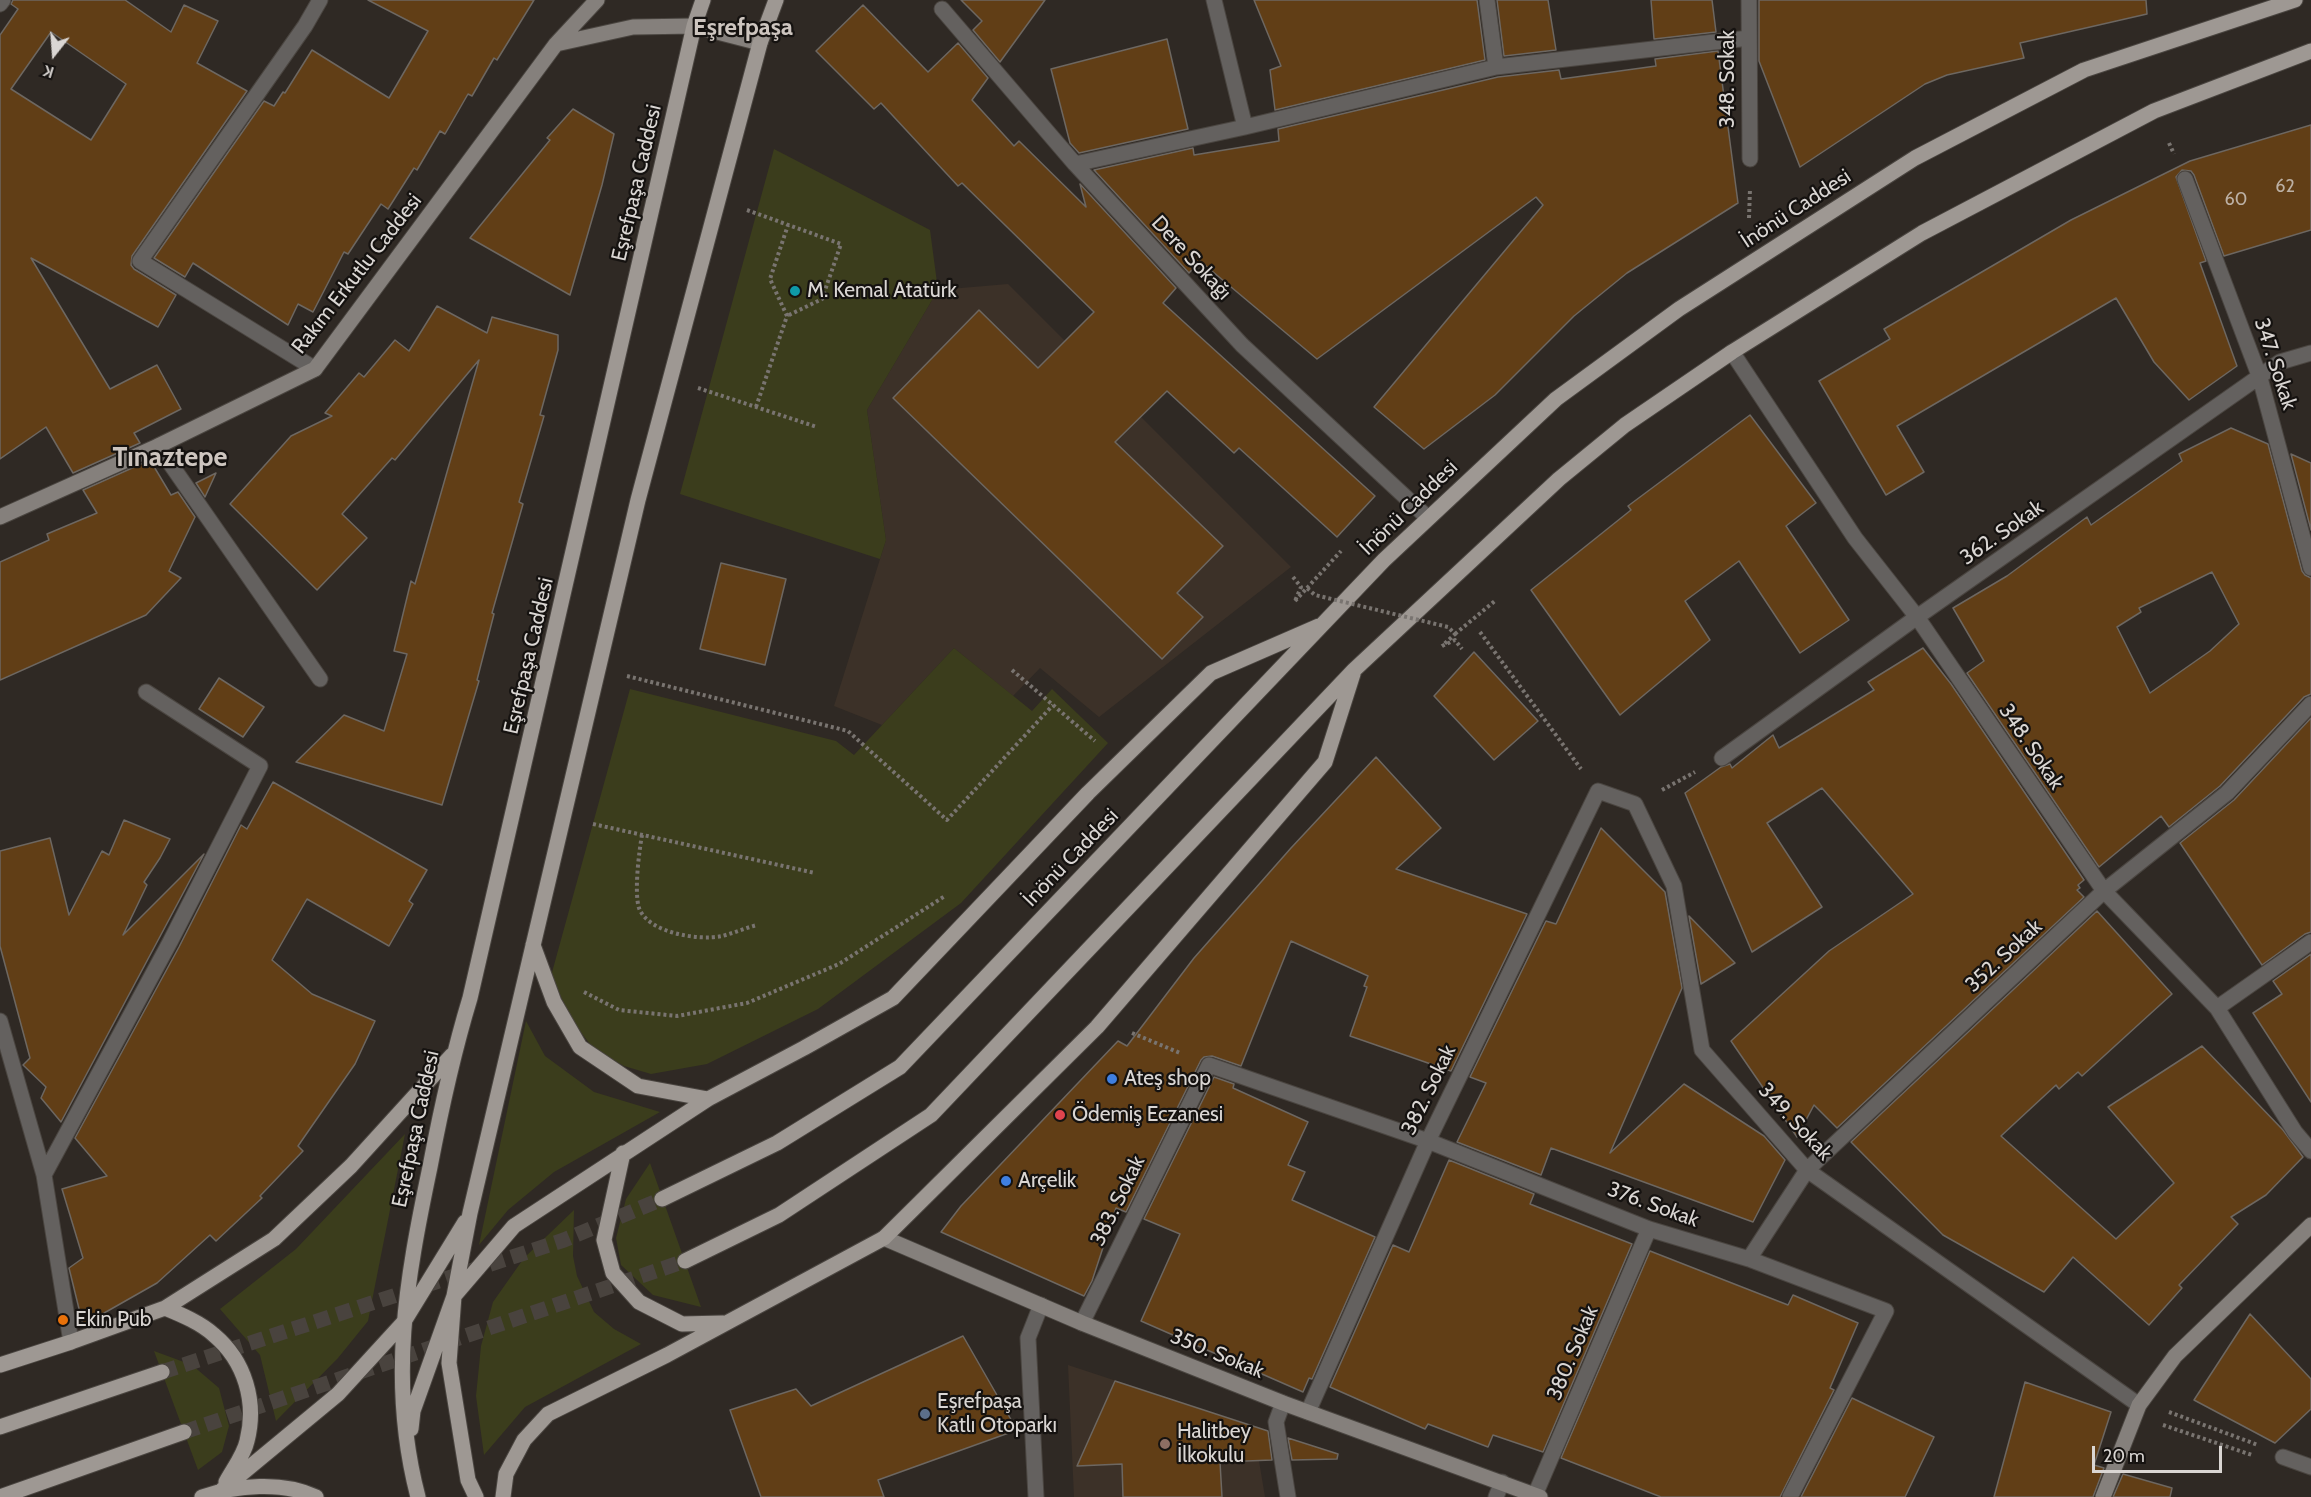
<!DOCTYPE html>
<meta charset="utf-8">
<style>
body{margin:0}
#map{position:relative;width:2311px;height:1497px;overflow:hidden;background:#2f2924;font-family:Cabin,sans-serif}
canvas{display:block}
.north{position:absolute;left:24px;top:24px;width:60px;height:60px;-webkit-text-stroke:4px #151210;paint-order:stroke;rotate:197deg;font-size:16px;font-weight:700;line-height:24px;text-align:center;color:#dad6d3}
.north::after{content:'';display:block;margin:auto;width:21px;height:27px;background:#dad6d3;clip-path:polygon(50% 0,100% 100%,50% 72%,0 100%)}
.scale{position:absolute;left:2092px;top:1446px;width:130px;height:27px;box-sizing:border-box;border:3px solid #dad6d3;border-top:0;padding-left:8px;font-size:18px;line-height:21px;white-space:nowrap;color:#dad6d3;-webkit-text-stroke:4px #151210;paint-order:stroke}
</style>
<div id="map">
<canvas width="2311" height="1497"></canvas>
<div class="north">K</div>
<div class="scale">20 m</div>
</div>
<script>
const ctx = document.querySelector('canvas').getContext('2d');
ctx.lineJoin = 'round';
function fillPath(path, color) { ctx.fillStyle = color; ctx.fill(path, 'evenodd'); }
function trace(path, color, width, dash) { ctx.strokeStyle = color; ctx.lineWidth = width; ctx.lineCap = dash ? 'butt' : 'round'; ctx.setLineDash(dash || []); ctx.stroke(path); }
function write(font, color, halo, rows, align = 'center') {
  ctx.font = font + ' Cabin,sans-serif'; ctx.lineWidth = 4.5; ctx.setLineDash([]); ctx.textBaseline = 'middle'; ctx.strokeStyle = halo; ctx.fillStyle = color; for (const [text, x, y, turn = 0] of rows) {
    ctx.save(); ctx.translate(x, y); ctx.rotate((+turn || 0) * Math.PI / 180); ctx.textAlign = isNaN(turn) ? turn : align; if (halo) ctx.strokeText(text, 0, 0); ctx.fillText(text, 0, 0); ctx.restore();
  }
}
const built = new Path2D(`
 M1008,284L1291,567L1099,717L1040,668L1013,696L954,648L882,725L834,706L886,540L867,410L938,290Z
 M1068,1365L1259,1428V1461L1265,1497H1074Z`);
const green = new Path2D(`
 M774,149L930,230L938,290L867,410L886,540L880,559L680,494Z
 M954,648L1032,711L1052,689L1108,743L961,903L818,1009L707,1064L651,1074L624,1066L593,1048L573,1022L551,976L630,689L836,741L854,755Z
 M526,1021L545,1056L594,1092L660,1112L554,1172L508,1210L479,1245Z
 M405,1134L368,1321L338,1358L276,1421L260,1355L220,1309L296,1249Z
 M650,1163L701,1307L653,1295L621,1265L616,1238L626,1199Z
 M574,1210L573,1256L577,1276L594,1312L614,1329L641,1344L525,1407L484,1455L476,1396L481,1346L493,1302L524,1258Z
 M154,1351L192,1365L219,1388L229,1426L222,1452L198,1470Z`);
const building = new Path2D(`
 M13,0H125L171,32L184,5L218,21L197,63L247,91L132,256L131,265L134,269L176,295L158,327L31,258L110,389L157,365L181,409L134,433L140,443L73,473L46,427L0,459V35L18,9L11,4ZM51,32L126,84L91,140L11,89Z
 M368,0H534L497,60L494,58L472,96L468,94L445,134L440,131L417,170L414,168L388,209L381,204L348,254L344,252L313,312L298,304L288,325L193,263L185,277L154,258L264,101L274,106L283,92L285,93L312,50L389,98L428,31Z
 M961,0H1045L1000,62L973,30L982,21Z
 M1254,0H1477L1485,60L1275,110L1270,70L1281,66Z
 M1497,0H1548L1556,50L1504,56Z
 M1651,0H1712L1716,32L1654,39Z
 M1759,0H2146L2147,14L2020,43L2024,58L1947,75L1925,84L1800,167L1759,61Z
 M863,5L928,72L958,43L988,78L972,100L1014,146L1019,141L1086,207L1080,184L1176,288L1163,303L1375,496L1337,537L1239,448L1234,453L1167,391L1115,442L1223,546L1177,593L1203,617L1162,659L893,398L979,310L1038,368L1094,312L962,183L958,186L881,103L874,109L816,51Z
 M1167,39L1188,129L1079,153L1070,143L1051,69Z
 M1718,51L1738,203L1627,273L1574,316L1495,395L1424,449L1374,407L1543,205L1536,197L1317,359L1200,261L1189,273L1094,170L1193,148L1194,155L1279,141L1278,129L1498,77L1559,70L1561,79L1656,66L1655,59Z
 M573,109L614,134L602,185L570,295L470,238L550,140L547,138Z
 M2311,125V230L2224,256L2194,175L2191,171L2182,170L2176,177L2206,261L2200,263L2237,366L2189,400L2154,362L2116,298L1897,426L1924,472L1886,495L1819,381L1890,339L1884,329L2071,220L2190,161Z
 M437,306L487,333L492,317L558,335V350L540,415L544,416L519,502L523,504L492,613L494,614L477,680L479,681L442,805L296,762L344,715L384,731L407,654L394,651L411,581L415,584L479,360L395,460L392,458L342,514L367,538L317,590L230,504L291,436L332,416L325,413L359,373L364,377L395,340L409,351Z
 M1750,415L1816,503L1786,526L1849,620L1800,653L1739,561L1685,601L1710,640L1620,715L1531,590L1631,510L1628,506Z
 M2231,428L2268,444L2302,571L2305,575L2311,578V694L2304,697L2220,786L2169,827L2161,816L2099,867L1967,673L1984,661L1953,608L2007,576L2087,517L2091,525L2182,461L2179,454ZM2212,572L2239,624L2210,651L2150,693L2117,627L2141,612L2139,608Z
 M2291,454L2311,463V530Z
 M150,460L171,495L178,492L195,517L169,571L181,578L146,615L0,680V562L49,540L47,534L97,513L83,490Z
 M216,473L205,497L196,483Z
 M721,563L786,579L765,665L700,649Z
 M1923,648L1951,684L2084,880L2078,885L2080,888L2077,890L2084,897L1837,1128L1814,1105L1797,1137L1731,1041L1829,951L1913,894L1822,788L1767,823L1822,907L1752,952L1685,793L1721,767L1730,764L1732,768L1773,735L1779,748L1874,690L1868,682Z
 M1474,652L1538,721L1494,760L1434,696Z
 M219,678L264,707L243,737L199,709Z
 M2311,718V932L2305,934L2262,965L2180,843L2234,800Z
 M1376,757L1441,828L1396,869L1527,914L1451,1071L1350,1036L1367,987L1364,986L1368,976L1291,941L1241,1066L1212,1056L1204,1057L1201,1060L1126,1212L1116,1208L1092,1281L1084,1296L941,1232L961,1206L1118,1041L1127,1046L1194,958L1291,848Z
 M273,782L427,870L409,901L413,904L389,946L307,899L272,960L312,994L375,1021L355,1064L298,1146L303,1151L260,1196L262,1198L216,1241L210,1235L157,1283L83,1325L69,1268L83,1258L62,1189L107,1176L75,1138L179,947L241,825L247,829Z
 M124,820L170,839L160,858L144,882L147,885L123,935L204,854L61,1122L41,1098L46,1087L23,1065L30,1058L0,946V851L50,838L69,915L102,851L109,855Z
 M1601,828L1665,892L1682,988L1610,1153L1684,1084L1764,1136L1785,1160L1753,1222L1551,1148L1541,1175L1457,1142L1486,1083L1470,1077L1546,921L1556,924Z
 M2097,911L2172,994L2082,1076L2078,1072L2059,1089L2056,1085L2001,1136L2116,1239L2174,1183L2108,1107L2202,1046L2283,1130L2303,1157L2266,1195L2231,1217L2238,1224L2179,1285L2182,1288L2149,1325L2073,1257L2044,1292L1943,1235L1851,1142Z
 M1689,916L1735,963L1701,984Z
 M2311,954V1102L2253,1013L2282,994L2273,981Z
 M1214,1077L1234,1084L1233,1088L1308,1122L1288,1165L1305,1172L1292,1200L1375,1237L1312,1379L1309,1378L1303,1392L1141,1321L1180,1234L1144,1219Z
 M1449,1160L1534,1194L1530,1204L1632,1244L1543,1452L1493,1435L1488,1447L1428,1424L1425,1429L1330,1387L1393,1245L1409,1252Z
 M1650,1251L1788,1305L1793,1295L1858,1323L1830,1388L1834,1390L1780,1497H1661L1561,1458Z
 M2250,1314L2311,1379V1409L2275,1443L2194,1400Z
 M963,1336L1017,1430L878,1480L884,1497H761L730,1410L796,1389L811,1406Z
 M1115,1381L1268,1431L1272,1460L1220,1462L1222,1497H1123L1122,1464L1077,1466Z
 M2025,1382L2111,1412L2094,1465L2104,1468L2093,1497H1994Z
 M1852,1398L1934,1437L1905,1497H1801Z
 M1288,1438L1338,1454L1337,1459L1292,1460Z
 M2123,1474L2172,1488L2170,1497H2113Z`);
const primaryTunnel = new Path2D(`
 M162,1372L564,1240L662,1199
 M184,1432L685,1261`);
const path = new Path2D(`
 M2169,143L2174,154
 M747,210L841,244L822,299L787,316
 M1749,218L1750,189
 M698,388L817,427
 M756,407L787,316L770,279L788,225
 M1293,577L1301,587L1295,601
 M1307,588L1341,551
 M1480,632L1581,769
 M1455,634L1496,600
 M1442,646L1455,640L1462,649
 M1012,670L1095,741
 M627,676L848,731L947,820L1053,705
 M1662,790L1695,772
 M593,824L815,873
 M642,835C639,852 634,892 639,908C648,933 699,941 722,936C734,933 745,928 757,925
 M584,992L619,1010L677,1016L747,1003L839,964L945,896
 M1132,1033L1180,1053
 M2169,1412L2258,1445
 M2163,1425L2252,1455`);
const street = new Path2D(`
 M1214,0L1245,127
 M1487,0L1496,67
 M1749,0L1750,159
 M0,4L3,0
 M942,9L1075,164L1242,345L1428,518
 M1075,164L1245,127L1496,67L1749,38
 M2185,179L2260,378L2311,568
 M1732,352L1855,538L1917,617L2104,891L2217,1008L2295,1132L2311,1151
 M315,369L140,261L305,26L320,0
 M158,446L320,679
 M1722,758L1917,617L2280,362L2311,353
 M2217,1008L2311,942
 M0,1021L44,1175L71,1342
 M44,1175L170,942L260,766L146,692
 M1749,1259L1807,1170L2104,891L2227,793L2311,704
 M1082,1323L1209,1065L1428,1141L1649,1229L1749,1259L1886,1311L1790,1497
 M1283,1403L1276,1422L1288,1497
 M1308,1412L1428,1141L1598,791L1635,804L1674,886L1702,1050L1807,1170L2139,1405
 M2283,1457L2311,1467
 M1535,1495L1649,1229
 M1036,1497L1028,1338L1041,1305
 M1496,1497L1502,1482`);
const secondary = new Path2D(`
 M556,44L633,27L694,26L760,43
 M0,517L158,446L315,369L556,44L597,0
 M884,1238L1082,1323L1283,1403L1540,1497
 M2103,1497L2139,1405L2175,1356L2311,1225`);
const primary = new Path2D(`
 M533,945L554,1002L580,1047L638,1086L708,1099
 M623,1153L604,1240L613,1273L639,1302L682,1324L723,1323
 M662,1199L777,1143L900,1067L1384,560L1556,399L1679,309L1915,158L2084,70L2295,0
 M685,1261L779,1215L931,1115L1354,670L1559,479L1625,425L1732,352L1922,233L2154,111L2311,51
 M165,1308C182,1315 201,1323 214,1335C245,1361 257,1402 247,1441C244,1455 233,1469 226,1482
 M0,1365L71,1342L165,1308L274,1239L351,1166L452,1055
 M0,1427L162,1372
 M411,1429L413,1411L454,1296L514,1226L708,1099L804,1048L893,998L1088,793L1211,673L1319,626
 M222,1490L338,1394L403,1323L465,1222
 M0,1497L184,1432
 M202,1497C236,1485 283,1481 316,1497
 M418,1497C388,1382 406,1281 430,1167C441,1109 453,1054 470,998L694,26L703,0
 M476,1497L468,1480L449,1363L454,1296L470,1213L638,500L760,43L776,0
 M503,1497L506,1474L524,1440L548,1414L667,1355L884,1238L1097,1027L1325,762L1353,674`);
const pathBridge = new Path2D(`
 M1295,601L1307,588L1315,595L1448,627L1455,634L1442,646`);
const markers = [
 [795,291,6,"#0f9aa8"],
 [1112,1079,6,"#3f7fe0"],
 [1060,1115,6,"#e0444e"],
 [1006,1181,6,"#3f7fe0"],
 [63,1320,6,"#e8710a"],
 [925,1414,6,"#5c6f8a"],
 [1165,1444,6,"#8d6e63"]
];
const numberNames = [
 ["62",2285,187],
 ["60",2236,200]
];
const streetNames = [
 ["348. Sokak",1728,79,-90],
 ["Eşrefpaşa Caddesi",637,183,-77],
 ["İnönü Caddesi",1796,209,-33],
 ["Dere Sokağı",1191,258,47],
 ["Rakım Erkutlu Caddesi",357,274,-52],
 ["347. Sokak",2275,364,72],
 ["İnönü Caddesi",1409,508,-44],
 ["362. Sokak",2002,533,-35],
 ["Eşrefpaşa Caddesi",529,656,-77],
 ["348. Sokak",2031,747,56],
 ["İnönü Caddesi",1071,858,-46],
 ["352. Sokak",2004,956,-43],
 ["382. Sokak",1429,1090,-64],
 ["349. Sokak",1795,1122,47],
 ["Eşrefpaşa Caddesi",416,1129,-78],
 ["383. Sokak",1118,1201,-64],
 ["376. Sokak",1653,1205,20],
 ["380. Sokak",1573,1353,-67],
 ["350. Sokak",1217,1354,22]
];
const poiNames = [
 ["M. Kemal Atatürk",807,291],
 ["Ateş shop",1124,1079],
 ["Ödemiş Eczanesi",1072,1115],
 ["Arçelik",1018,1181],
 ["Ekin Pub",75,1320],
 ["Eşrefpaşa",937,1402],
 ["Katlı Otoparkı",937,1426],
 ["Halitbey",1177,1432],
 ["İlkokulu",1177,1456]
];
const quarterNames = [
 ["Eşrefpaşa",743,28]
];
const districtNames = [
 ["Tınaztepe",170,458]
];
fillPath(built, '#3c3128');
fillPath(green, '#3b3d1c');
fillPath(building, '#613e16');
trace(building, '#6d6761', 1.5);
trace(primaryTunnel, '#49433e', 15, [15, 8]);
trace(street, '#4a4540', 17);
trace(secondary, '#4a4540', 17);
trace(primary, '#4a4540', 17);
trace(path, '#797470', 4, [3, 3]);
trace(street, '#64615f', 15);
trace(secondary, '#85807c', 15);
trace(primary, '#9e9893', 15);
trace(pathBridge, '#797470', 4, [3, 3]);
for (const [x, y, r, color] of markers) { const dot = new Path2D(); dot.arc(x, y, r, 0, 2 * Math.PI); ctx.fillStyle = color; ctx.fill(dot); trace(dot, '#151210', 2); }
write('18px', '#bcb0a4', null, numberNames);
write('21px', '#dad6d3', '#151210', streetNames);
write('21px', '#dad6d3', '#151210', poiNames, 'left');
write('bold 24px', '#cdc5bf', '#151210', quarterNames);
write('bold 27px', '#cdc5bf', '#151210', districtNames);
</script>
